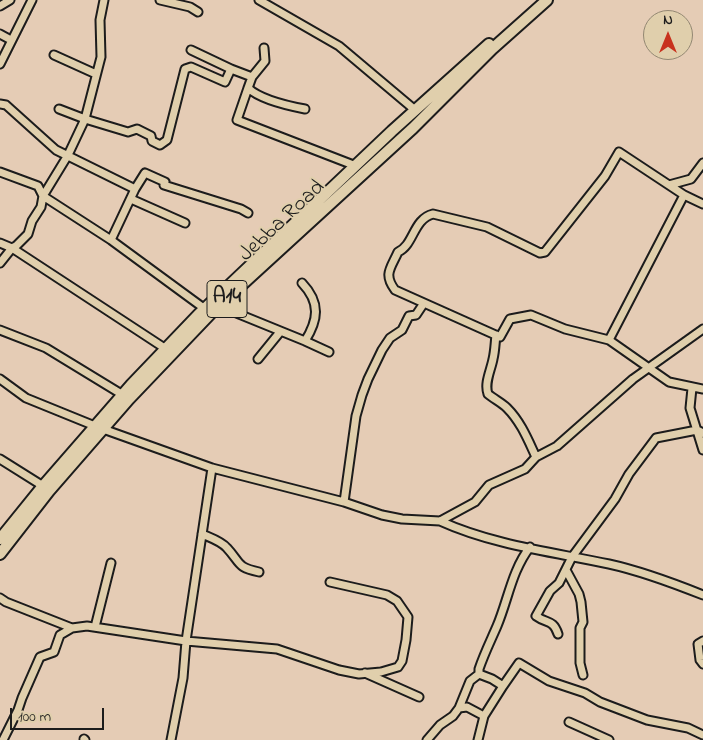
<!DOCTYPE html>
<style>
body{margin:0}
#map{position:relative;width:703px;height:740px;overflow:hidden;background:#e5ccb5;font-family:"Indie Flower",sans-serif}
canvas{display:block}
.north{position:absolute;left:643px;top:10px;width:50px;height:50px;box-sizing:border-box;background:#e0cfac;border:1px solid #928772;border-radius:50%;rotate:0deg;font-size:14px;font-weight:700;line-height:20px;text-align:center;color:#1c1c1c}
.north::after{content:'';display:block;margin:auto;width:18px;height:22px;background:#c8321e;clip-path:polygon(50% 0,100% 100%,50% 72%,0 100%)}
.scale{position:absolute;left:10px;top:708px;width:94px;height:22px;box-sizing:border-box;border:2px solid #1c1c1c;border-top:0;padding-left:6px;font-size:15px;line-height:18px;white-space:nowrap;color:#1c1c1c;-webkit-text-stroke:4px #e0cfac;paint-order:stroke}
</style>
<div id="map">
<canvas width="703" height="740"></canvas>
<div class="north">N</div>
<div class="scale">100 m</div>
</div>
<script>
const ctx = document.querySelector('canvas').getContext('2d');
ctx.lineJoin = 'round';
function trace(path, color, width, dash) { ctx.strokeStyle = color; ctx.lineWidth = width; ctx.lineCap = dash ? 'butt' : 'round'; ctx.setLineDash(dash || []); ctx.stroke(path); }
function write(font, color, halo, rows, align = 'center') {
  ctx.font = font + ' "Indie Flower",sans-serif'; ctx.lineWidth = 4; ctx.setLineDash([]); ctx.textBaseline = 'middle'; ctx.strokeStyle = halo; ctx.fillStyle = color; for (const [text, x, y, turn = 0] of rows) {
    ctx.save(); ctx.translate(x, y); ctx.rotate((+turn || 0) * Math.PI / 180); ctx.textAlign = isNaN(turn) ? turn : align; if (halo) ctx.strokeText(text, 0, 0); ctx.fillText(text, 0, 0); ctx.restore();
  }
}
const minor = new Path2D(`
 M160,0L190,7L198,12
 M259,0L339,46L415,110
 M0,6L10,0
 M0,34L11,40
 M54,55L96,74
 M0,64L32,0
 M231,69L252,77L265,61L264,48
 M252,77L248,88C260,99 289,106 305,109
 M248,88L237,120L356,166
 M0,104L6,105L56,150L135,189L145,173L165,182L164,185L241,209L248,213
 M59,109L85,119L101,57L100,20L104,0
 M0,172L38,186L43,196L111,240L205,309
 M669,185L691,179L703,163
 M131,199L185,223
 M703,204L684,195L619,152L605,176L545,252L540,253L487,227L433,214C413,219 414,245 398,252C391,268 383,274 395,290L500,337L510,319L531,315L565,329L609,340L669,382L703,389
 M111,240L135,189
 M0,243L12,248L16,246L28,234L32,221L41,207L43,196L68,155L85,119L128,132L137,129L151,136L152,141L160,145L167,140L185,69L191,67L225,82L231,69L191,50
 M0,263L12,248L166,349
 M219,306L305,341C318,320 321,303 302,283
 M0,330L46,348L123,395
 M496,335C495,343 495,351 493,359C491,370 484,383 488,394C494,399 502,403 507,408C521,422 528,440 536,457
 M609,340L684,195
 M305,341L329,352
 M258,359L280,332
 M0,379L26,398L95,426
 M692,388L690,408L703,450
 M103,429L212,468L344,502L382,515L402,519L440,521L475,502L489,485L525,469L536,457L557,446L633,379L703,329
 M0,459L43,486
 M344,502L356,416L362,395L368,379L382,350L390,338L402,330L409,316L416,315L424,303
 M440,521C493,545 552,552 609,564C641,571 673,583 703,595
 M202,534C211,538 221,541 227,548C241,563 236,567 259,572
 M566,570L579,594L581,602L583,622L580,628V663L583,675
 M0,598L6,602L72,628
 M95,627L111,563
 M558,634C553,619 547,624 536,616L550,591L559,583L572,557L615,499L629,474L656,438L697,430L703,433
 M703,641L698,644L700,660L703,664
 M365,673L419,697
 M503,686L519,663L549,681L585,693L600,702L647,720L688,728L703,735
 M459,708L470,681L479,674
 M569,722L609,740
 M84,739L85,740
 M3,740L18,710L22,698L40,657L54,652L60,635L72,628L87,626L186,641L277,649L339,670L359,674L381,672L398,667L402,661L406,640L408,617L397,601L387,595L330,582
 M171,740L183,678L186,641L212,468
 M427,740L440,725L453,716L459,708L467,707L484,716
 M478,740L484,716L503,686L492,679L479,674V669C484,654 491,640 497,626C508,600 512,570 530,547`);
const highway = new Path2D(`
 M0,539L43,486L131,385L198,315L392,131L489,44
 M0,554L49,491L129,399L213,311L413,128L492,49L547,0`);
const shields = [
 [227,299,40]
];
const shieldNames = [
 ["A14",227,299]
];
const streetNames = [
 ["Jebba Road",283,222,-43]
];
trace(minor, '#1c1c1c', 11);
trace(highway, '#1c1c1c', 14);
trace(minor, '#e0cfac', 7);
trace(highway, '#e0cfac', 10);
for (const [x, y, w] of shields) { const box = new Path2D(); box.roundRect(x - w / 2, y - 18.5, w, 37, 4); ctx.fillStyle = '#e0cfac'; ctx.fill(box); trace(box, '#1c1c1c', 1); }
write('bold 21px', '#1c1c1c', null, shieldNames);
write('22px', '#1c1c1c', '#e0cfac', streetNames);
</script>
